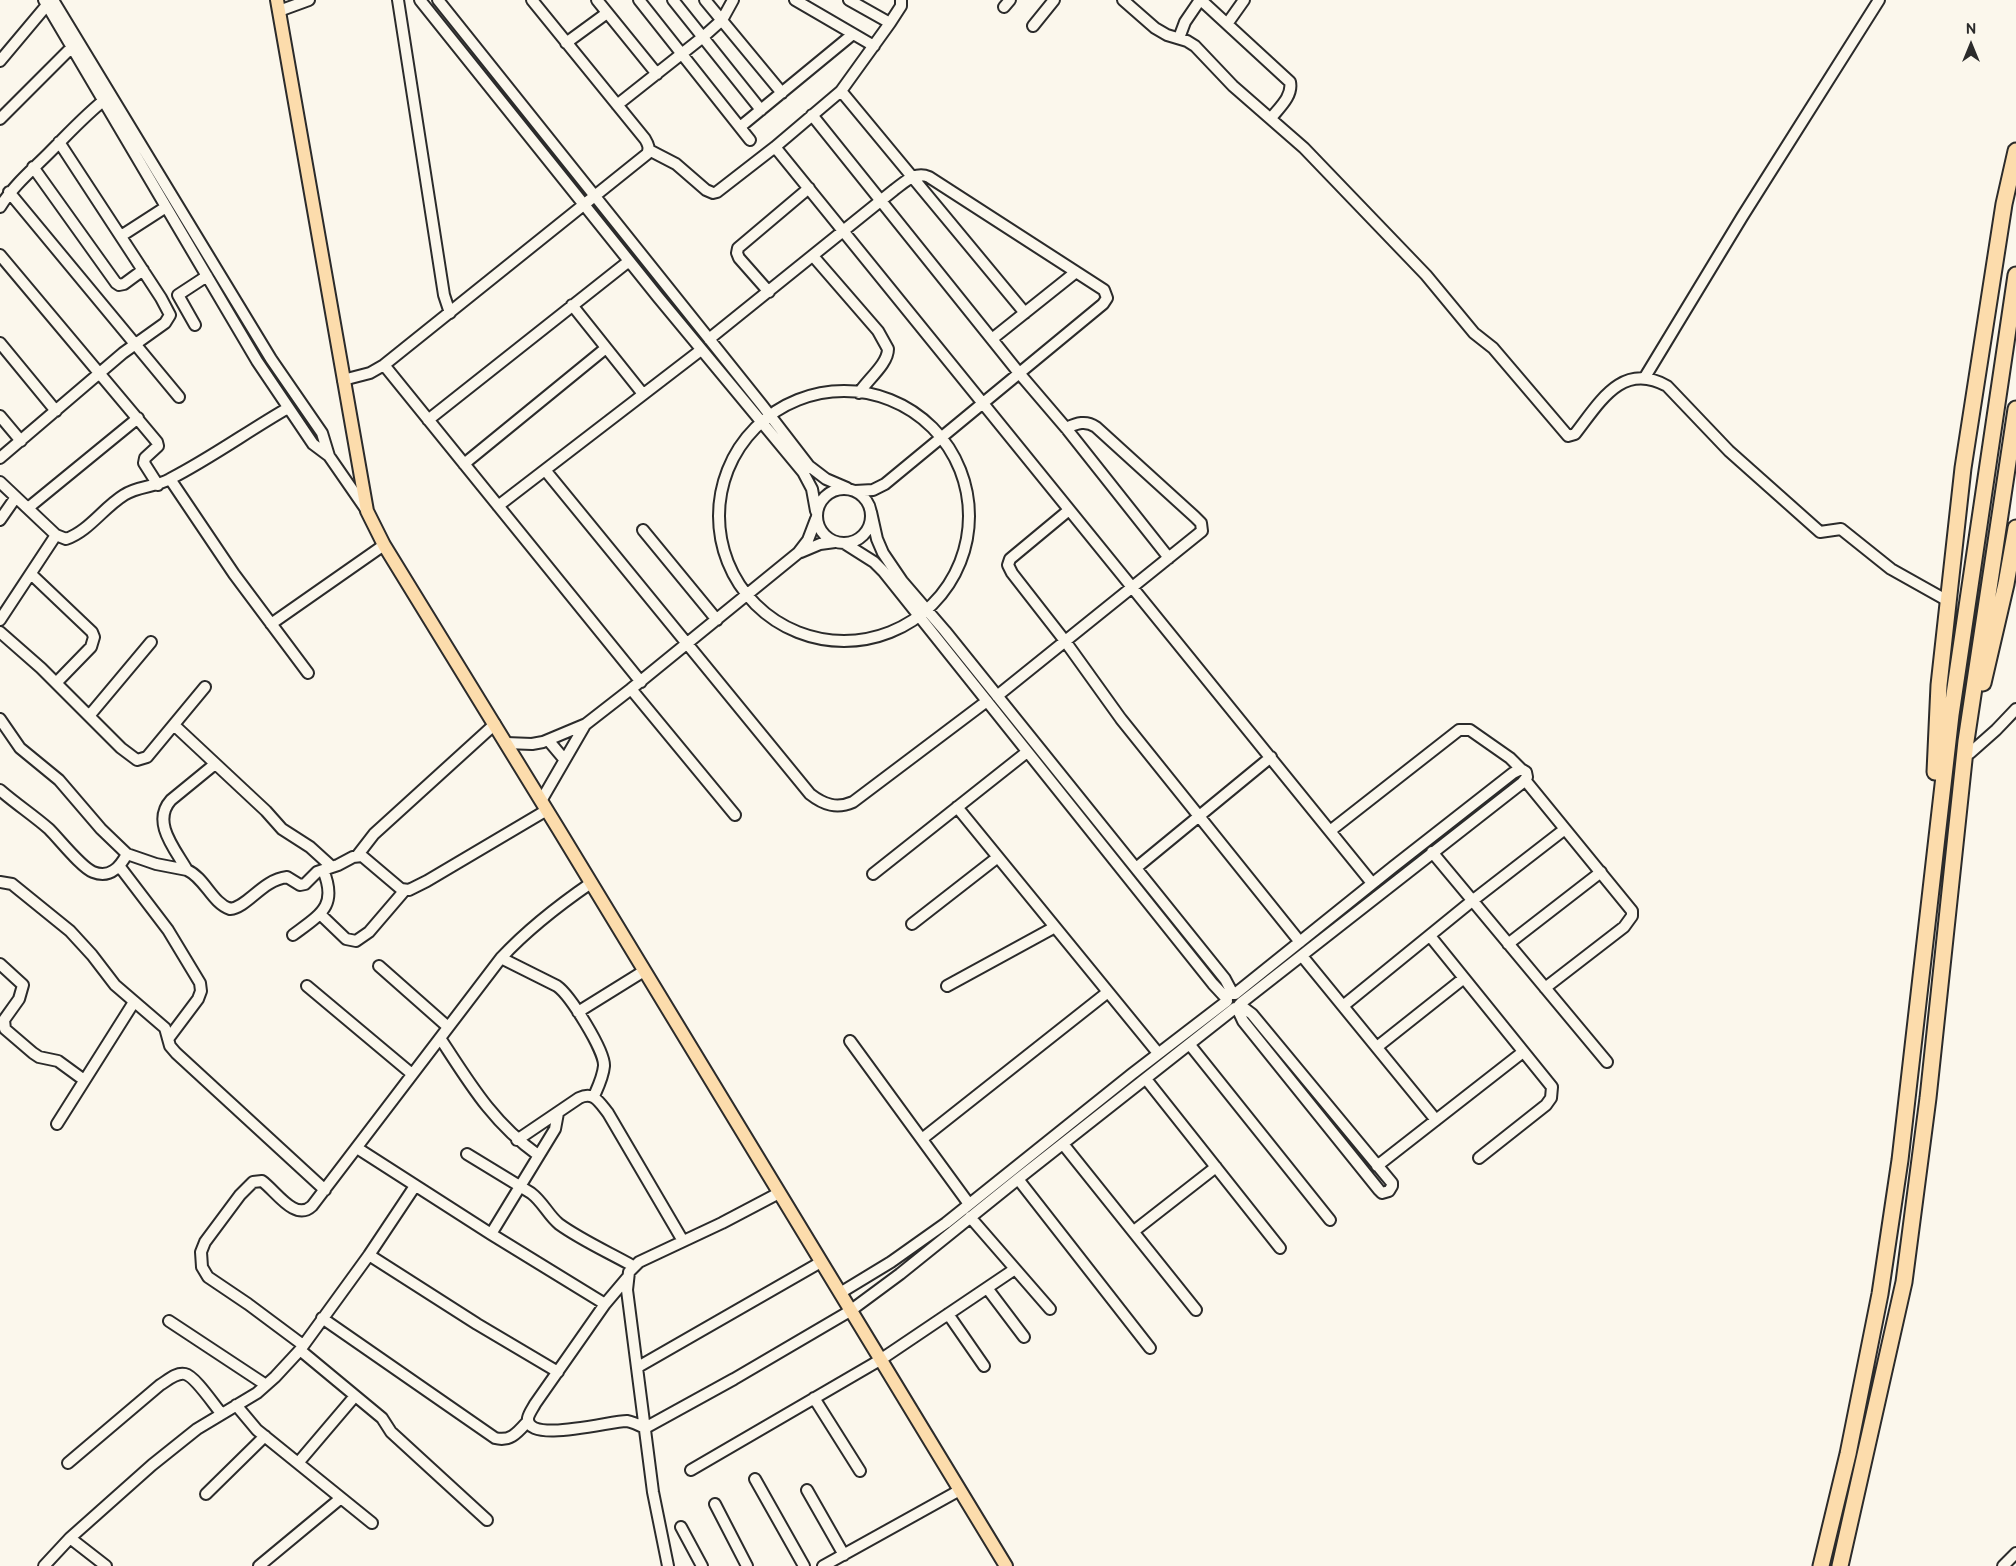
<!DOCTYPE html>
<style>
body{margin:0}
#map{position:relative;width:2016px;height:1566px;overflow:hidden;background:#fbf7ec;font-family:"Balsamiq Sans",sans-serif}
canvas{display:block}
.north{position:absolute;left:1946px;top:20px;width:50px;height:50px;-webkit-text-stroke:4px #fbf7ec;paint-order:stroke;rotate:0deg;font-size:14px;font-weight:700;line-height:20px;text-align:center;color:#2b2b2b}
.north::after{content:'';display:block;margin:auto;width:18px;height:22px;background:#2b2b2b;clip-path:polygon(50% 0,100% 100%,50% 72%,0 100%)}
</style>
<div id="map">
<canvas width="2016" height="1566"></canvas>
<div class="north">N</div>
</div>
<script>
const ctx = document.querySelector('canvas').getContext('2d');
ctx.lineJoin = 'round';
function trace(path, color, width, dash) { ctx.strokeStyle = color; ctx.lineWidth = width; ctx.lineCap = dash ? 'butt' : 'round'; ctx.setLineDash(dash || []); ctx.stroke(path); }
const minor = new Path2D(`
 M44,0L257,361L313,444L329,456
 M53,0L271,359L322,433L329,456L365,508
 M398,0L444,295L450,313
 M420,0L658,297L803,472L812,489L816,511
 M438,0L762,405L809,466L826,479L847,488
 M597,0L657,74
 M639,0L750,140
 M673,0L761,110
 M705,0L782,93
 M795,0L874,46
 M849,0L890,23
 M1123,0L1155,28L1167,35L1187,41L1195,46L1233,86L1304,148L1426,275L1474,333L1493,348L1568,436L1575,434C1600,402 1622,361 1667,386L1729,451L1820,532L1841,529L1891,569L1948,601
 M1201,0L1290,82C1293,96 1279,108 1271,118
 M1004,7L1010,0
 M279,11L309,0
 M1227,24L1244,0
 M1033,26L1054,0
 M1179,38L1185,22L1200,0
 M566,43L607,13
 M0,61L47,5
 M841,91L1025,313
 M617,105L703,37L722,20L733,0
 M812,115L1019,373L1066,428L1169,558
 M0,119L72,47
 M740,127L853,34
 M775,147L1372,883
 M649,150L676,164L706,190L713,193L717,192L775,147L841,91L890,23L901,6V0
 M33,167L116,283L119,285L124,284L143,270
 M9,192L179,397
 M0,207C13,186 31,171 49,153C68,134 86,114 108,97
 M121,236L166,207
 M0,255L157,442L158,446L145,458L144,463L158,485
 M813,256L878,331L888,349C888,364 867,380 859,393
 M769,292L739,258L737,253L738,248L809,188
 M572,305L643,394
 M195,325L178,295L207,276
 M709,339L894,190C905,182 915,171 929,177L1104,290L1107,298L1103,304L885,484L873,490L855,491
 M992,339L1076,272
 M0,343L56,411
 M384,365L641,682
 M1645,377L1742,217L1879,0
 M343,380L370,373L384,365L647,154C650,148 648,144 645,139L532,0
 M719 516a125 125 0 1 1 250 0a125 125 0 1 1-250 0Z
 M0,416L21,441
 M428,420L629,261
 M0,458L123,353L165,323L170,315L161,298L59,142
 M464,464L606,348
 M545,470L810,794C824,805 837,809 853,802L987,701
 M170,479L234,574L308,673
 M0,482L56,535L66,539C89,531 103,508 124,495C137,486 156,487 170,479C211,458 248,431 288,408
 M817 516a27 27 0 1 1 54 0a27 27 0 1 1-54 0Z
 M498,506L701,350
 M28,508L138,418
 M1069,510L1010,559L1008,565L1012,573L1065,641L1121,719L1300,942
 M871,512L877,539L883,553L902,581L945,631L1225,979L1233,994
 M0,520L16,497
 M643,530L717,620
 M844,543L874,562L883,571L1213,984L1227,999
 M801,552L820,544L835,542
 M31,574L92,632L94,637L91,647L56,683
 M0,620L56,535
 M271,624L384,545
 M0,632L41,668L121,748L137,760L147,757L205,687
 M631,689L735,815
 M997,696L1202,531L1201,523L1195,517L1096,427C1086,420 1077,423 1066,428
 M89,716L151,642
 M0,719L20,748L59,780L101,829L127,854L156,864L187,870C205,878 212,903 230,909C248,907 262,880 287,877L300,885L305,884L317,872L338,865L353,857L362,856L401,889L409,890L427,881L547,810
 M174,725L266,811L282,829L310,847L332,867
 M548,740L564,759
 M506,743L532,744L543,742L586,724L631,689L798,553L808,540L816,519
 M1970,753L1996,730L2016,709
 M1525,780L1632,911V916L1624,927L1545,988
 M0,790C16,804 33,815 49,829C60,840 81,867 93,872C110,879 120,867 127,854
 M541,801L585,725
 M957,807L1158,1053
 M1330,831L1459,730H1470L1510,758L1521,769
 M1432,852L1607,1062
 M357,856L374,834L495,724
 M120,867L168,930L200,983L201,991L198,999L168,1039
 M1136,868L1271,757
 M187,870C175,849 151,822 171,800L215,764
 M873,874L1027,752
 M0,882L12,884L70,931L92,955L115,985L165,1028L170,1046L176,1053L325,1190
 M320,914L346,939L356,941L369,932L405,890
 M912,924L998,857
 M293,935C321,914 338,906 323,870
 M1430,936L1552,1087L1551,1098L1546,1105L1479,1158
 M1508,944L1601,872
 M1302,956L1436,1120
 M501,958L557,986C570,995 605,1051 604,1066C603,1077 598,1087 594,1096
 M0,964L23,985L19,999L4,1020L5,1029L33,1053L39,1057L58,1061L84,1080
 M379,966L448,1027
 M307,986L412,1074
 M947,986L1055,927
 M1235,994L1393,867L1513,773L1521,769L1526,772L1527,777L1522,783L1241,1003
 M1240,1005L1252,1014L1392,1183V1186L1389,1191L1382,1193L1379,1190L1243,1021L1237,1008L1240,1004
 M1343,1006L1472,901L1565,829
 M578,1012L644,971
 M440,1038C470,1084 493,1123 538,1155
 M850,1041L969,1204
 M1190,1045L1330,1220
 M1377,1047L1464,978
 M1146,1079L1280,1248
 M57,1124L134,1002
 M922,1139L1108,992
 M517,1140L579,1098C594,1091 599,1102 608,1113L683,1241
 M1063,1144L1196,1310
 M357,1148L491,1234L605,1304
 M467,1154L531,1193C543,1202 548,1215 559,1224C581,1240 610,1253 633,1266
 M1377,1166L1523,1052
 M1018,1179L1150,1348
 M970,1217L1050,1309
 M1134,1231L1216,1167
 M491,1234L555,1129L558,1113
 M369,1255L477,1324L558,1372
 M627,1278L605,1304L535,1404C533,1408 529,1413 528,1418C525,1445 614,1420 627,1421C633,1422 639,1425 645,1428L734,1379L850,1311L900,1274L1018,1179L1235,1008
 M987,1288L1024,1337
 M840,1293L891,1262L946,1223L1132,1074L1227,1001
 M948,1314L984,1366
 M322,1318L495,1438C511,1442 518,1432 528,1421
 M169,1321L266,1385
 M303,1345L248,1304L208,1277L202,1267L201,1252L205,1242L240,1195L253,1182L262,1181C276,1191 295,1222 312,1206L501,958C528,929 559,905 591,883
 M300,1350L382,1418L391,1432L487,1520
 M638,1367L821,1262
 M814,1398L860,1471
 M236,1405L257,1430L372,1523
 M68,1463L160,1385C167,1381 176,1372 185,1374C195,1376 214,1405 221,1413
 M298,1463L355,1396
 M691,1470L880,1360L1015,1269
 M755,1479L804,1566
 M807,1490L844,1555
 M206,1494L265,1436
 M715,1504L747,1566
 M681,1527L702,1566
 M70,1538L106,1566
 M44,1566L70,1538L152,1465L197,1429L257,1393L275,1377L300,1350L369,1255L415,1186
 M259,1566L341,1498
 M668,1566L653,1492L627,1290L629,1272L639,1262L722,1223L779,1193
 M823,1566L960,1490
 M2003,1566L2016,1553`);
const major = new Path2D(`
 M277,0L367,511L384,545L559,830L1006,1566`);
const highway = new Path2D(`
 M1983,683L2006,584L2016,528
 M1935,772L1939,685L1963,468L2004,204L2016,151
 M1821,1566L1848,1454L1880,1294L1900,1160L1951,715L2016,275
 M1840,1566L1904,1282L1928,1098L1966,741L2016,409`);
trace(minor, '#2b2b2b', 14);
trace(major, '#2b2b2b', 16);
trace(highway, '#2b2b2b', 19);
trace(minor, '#fbf7ec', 10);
trace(major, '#fcdcac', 12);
trace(highway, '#fcdcac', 15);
</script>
